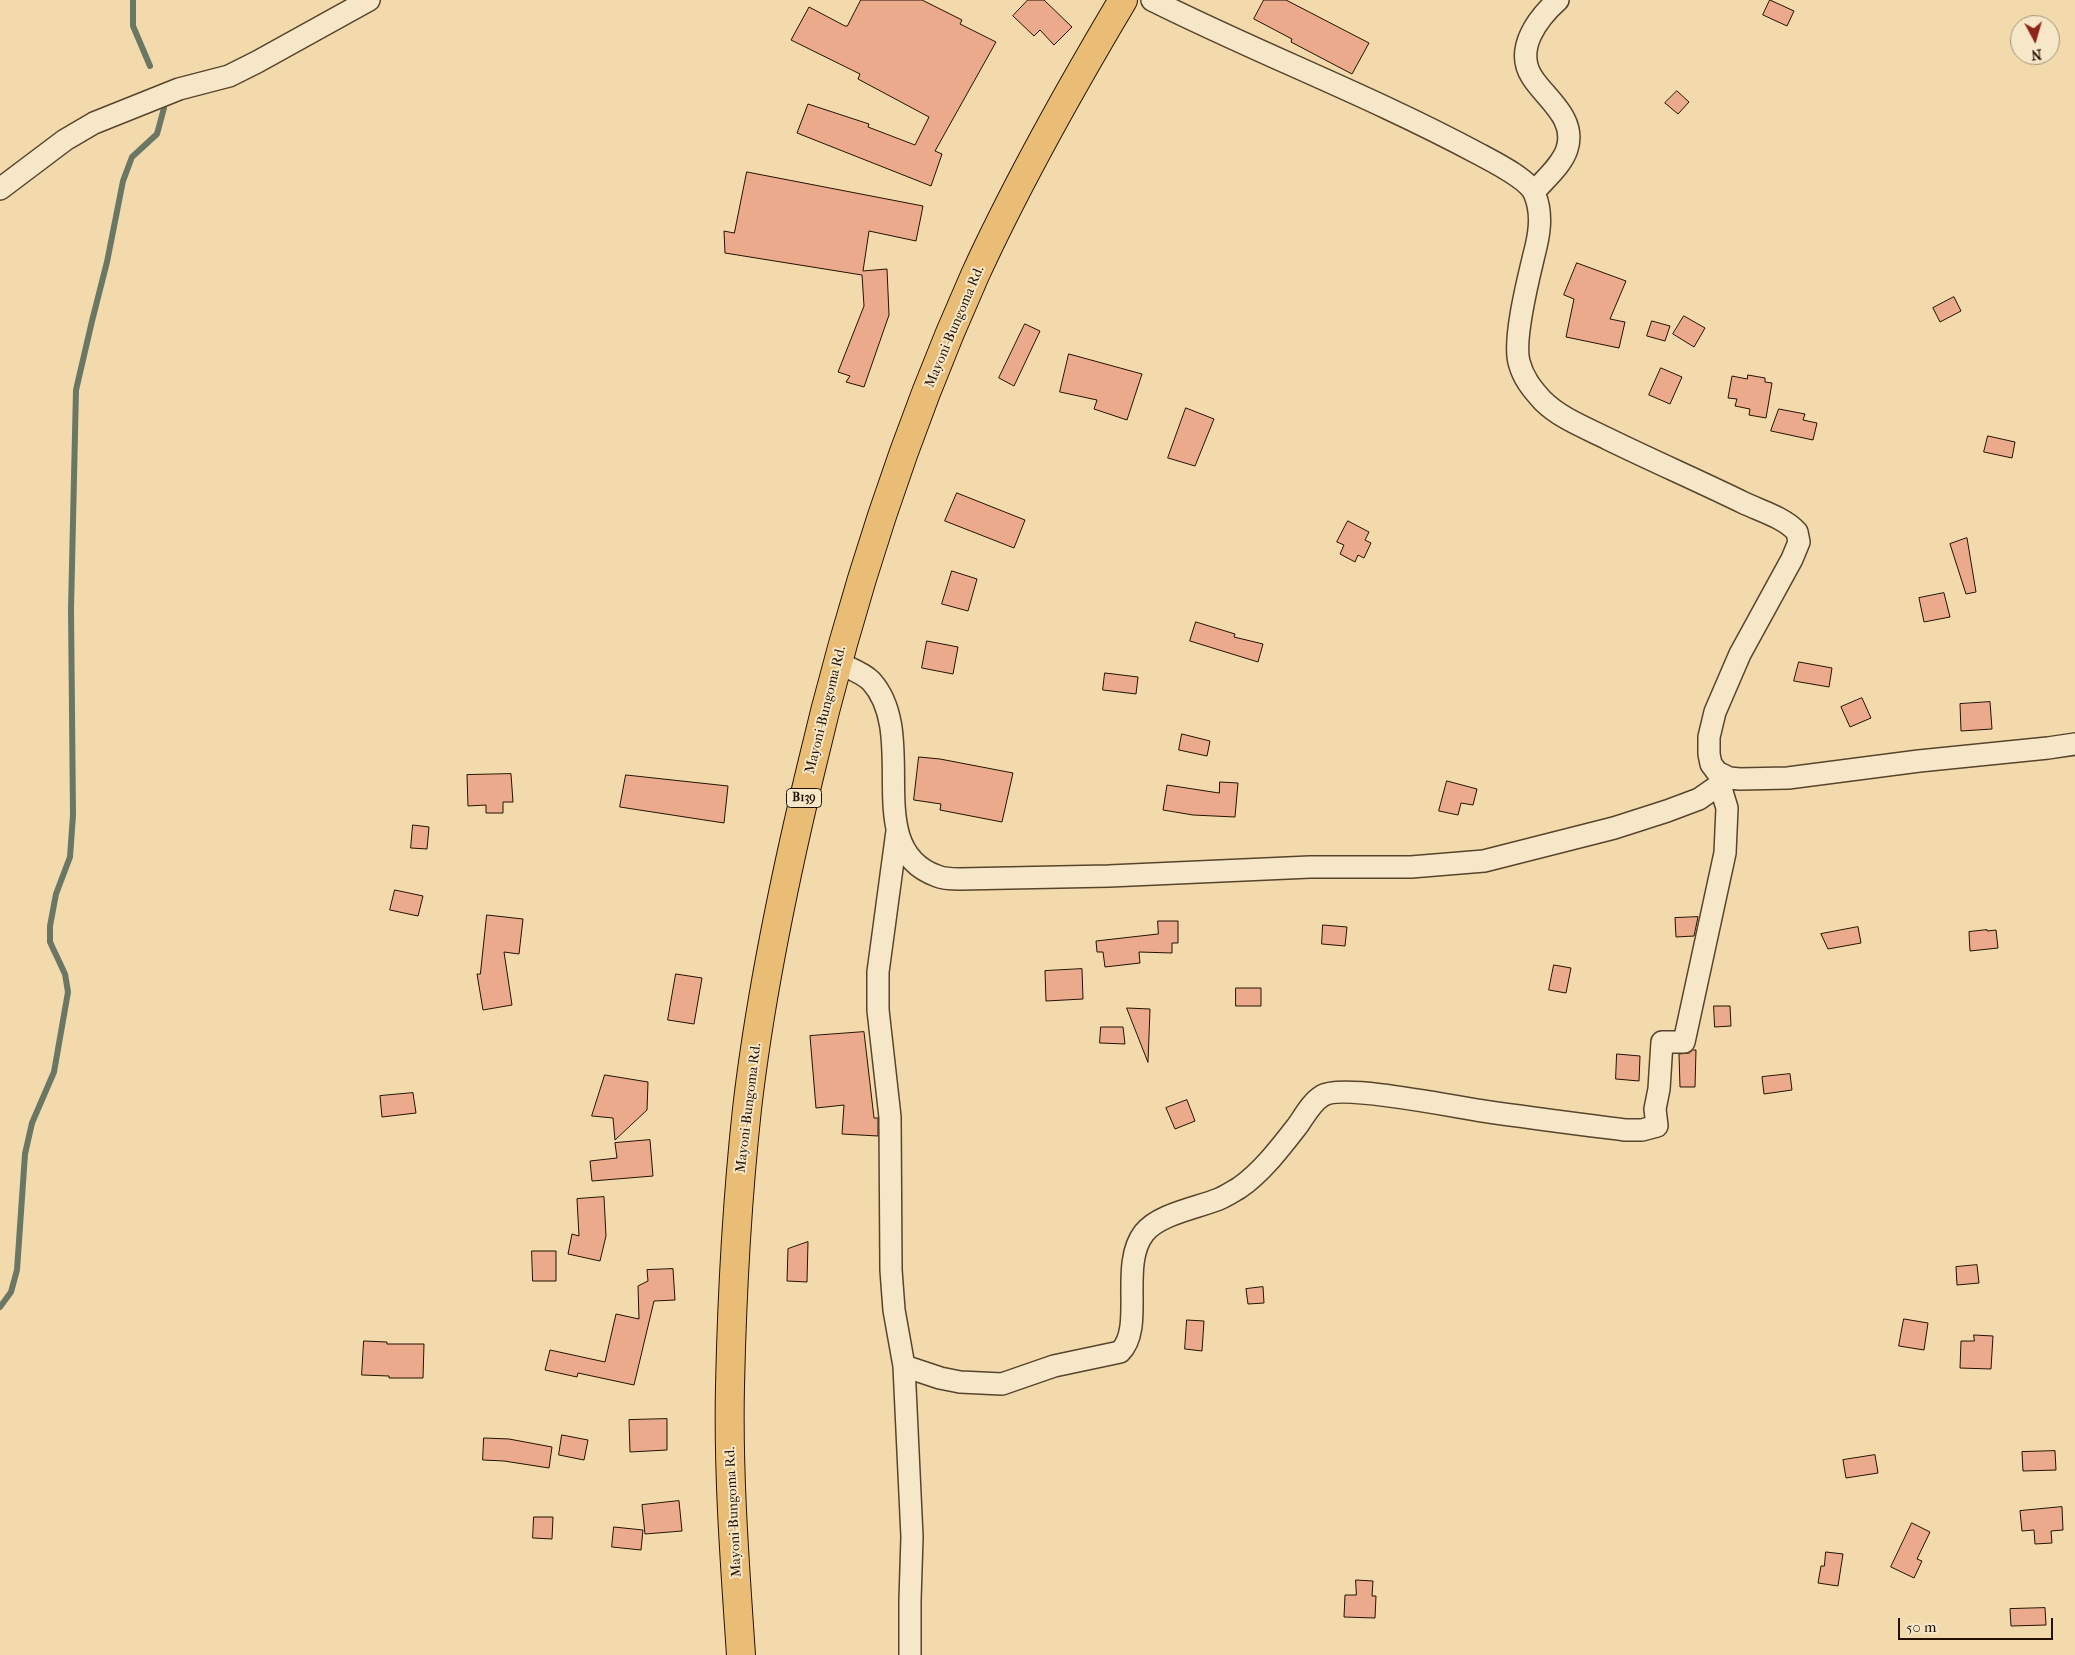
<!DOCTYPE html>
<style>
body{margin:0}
#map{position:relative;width:2075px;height:1655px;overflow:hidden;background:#f3daac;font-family:"IM FELL French Canon",serif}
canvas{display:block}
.north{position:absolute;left:2010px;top:15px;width:50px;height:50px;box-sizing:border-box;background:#f7e7c9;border:1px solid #a29279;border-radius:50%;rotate:174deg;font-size:14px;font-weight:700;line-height:20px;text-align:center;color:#231202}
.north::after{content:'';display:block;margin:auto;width:18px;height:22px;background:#8f2418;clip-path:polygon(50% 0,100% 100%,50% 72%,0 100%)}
.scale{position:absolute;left:1898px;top:1618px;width:155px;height:22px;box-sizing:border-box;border:2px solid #231202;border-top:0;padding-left:6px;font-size:15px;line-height:18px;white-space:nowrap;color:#231202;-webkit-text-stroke:4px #f7e7c9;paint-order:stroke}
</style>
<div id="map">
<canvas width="2075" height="1655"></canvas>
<div class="north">N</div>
<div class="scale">50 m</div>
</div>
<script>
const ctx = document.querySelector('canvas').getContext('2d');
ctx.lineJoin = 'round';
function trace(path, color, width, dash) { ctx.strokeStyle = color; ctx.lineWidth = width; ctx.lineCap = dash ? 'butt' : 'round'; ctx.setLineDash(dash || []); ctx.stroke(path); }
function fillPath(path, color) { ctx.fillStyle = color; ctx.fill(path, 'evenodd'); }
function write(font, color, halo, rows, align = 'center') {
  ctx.font = font + ' "IM FELL French Canon",serif'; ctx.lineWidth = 4; ctx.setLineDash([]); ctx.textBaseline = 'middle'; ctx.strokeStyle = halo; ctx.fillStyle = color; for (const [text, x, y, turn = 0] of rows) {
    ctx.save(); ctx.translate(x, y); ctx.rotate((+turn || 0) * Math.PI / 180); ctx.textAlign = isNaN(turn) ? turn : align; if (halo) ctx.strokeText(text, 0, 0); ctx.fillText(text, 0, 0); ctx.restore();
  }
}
const stream = new Path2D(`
 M133,0V26L150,66
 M0,1307L11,1292L17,1270L25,1154L32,1123L54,1072L68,992L65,974L50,942V926L56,894L70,857L73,815L71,609L76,390L92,321L107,262L123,181L132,157L157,134L164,108`);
const building = new Path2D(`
 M861,0H922L962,20L960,24L996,42L935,151L942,154L931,186L797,133L808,104L869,124L868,127L915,145L929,117L858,79L860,74L791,40L809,7L845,26H847Z
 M1028,0H1044L1072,27L1054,45L1040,30L1034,36L1013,16Z
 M1264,0H1286L1369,43L1352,74L1291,42L1292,39L1254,19Z
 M1770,0L1794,11L1787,26L1763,15Z
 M1677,91L1689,102L1678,114L1665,103Z
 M747,172L923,206L916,241L869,231L863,271L887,269L889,315L864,387L846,382L850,376L838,372L864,306L862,275L725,253L724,231L734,233Z
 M1577,263L1626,281L1610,319L1625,322L1619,348L1566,337L1574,299L1564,295Z
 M1954,297L1961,311L1940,322L1933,308Z
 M1684,316L1705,328L1694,347L1673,334Z
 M1652,321L1670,326L1665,341L1647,336Z
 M1025,324L1040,331L1014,386L999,378Z
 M1069,354L1142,374L1127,420L1094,409L1097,400L1060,392Z
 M1661,368L1682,377L1670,404L1649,395Z
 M1748,375L1765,378V382L1772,383L1766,418L1749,415L1750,409L1735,406L1737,399L1728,398L1732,376L1747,379Z
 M1186,408L1214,419L1195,466L1168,458Z
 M1779,409L1805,414L1803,420L1817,423L1813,440L1771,431Z
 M1988,436L2015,442L2012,458L1984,452Z
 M957,493L1025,520L1014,548L945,521Z
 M1348,521L1369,532L1365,540L1371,543L1364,558L1358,555L1355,562L1340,554L1344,545L1337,542Z
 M1967,538L1976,592L1966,594L1950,544Z
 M952,571L977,579L968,611L942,604Z
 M1944,593L1950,617L1924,622L1919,598Z
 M1196,622L1235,634L1234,637L1263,644L1258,662L1190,641Z
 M927,641L958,647L953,674L922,668Z
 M1799,662L1832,668L1829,687L1794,681Z
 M1105,673L1138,677L1136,694L1103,690Z
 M1862,698L1871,718L1850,727L1841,707Z
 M1990,702L1992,729L1961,731L1960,704Z
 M1182,734L1210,741L1207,756L1179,750Z
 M919,757L940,759L1013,773L1002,822L940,810L941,804L914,800Z
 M511,774L513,802H503V813H486V805L468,806L467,775Z
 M626,775L728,786L724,823L620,807Z
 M1447,781L1477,789L1473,805L1461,803L1458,815L1439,811Z
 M1220,782L1238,783L1235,817L1193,815L1163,810L1167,785L1219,793Z
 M413,825L429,827L427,849L411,848Z
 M395,890L423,896L418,916L390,910Z
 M487,915L523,919L519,954L504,952L512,1005L483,1010L477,974H480Z
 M1698,917L1694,936L1676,937L1675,918Z
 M1158,921H1178V943H1172V953L1139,952L1140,963L1105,967L1103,952H1097L1096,941L1158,934Z
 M1323,925L1347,927L1345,946L1322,944Z
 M1858,927L1861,943L1828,949L1821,934Z
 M1987,930V931L1996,930L1998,948L1970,951L1969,932Z
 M1554,965L1571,968L1566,993L1549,990Z
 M1082,969L1083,999L1046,1001L1045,971Z
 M676,974L702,978L694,1024L668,1020Z
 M1236,988H1261V1006H1236Z
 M1714,1006H1730L1731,1026L1715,1027Z
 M1127,1008L1150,1009L1148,1062Z
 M1101,1027H1123L1125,1044L1100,1043Z
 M864,1032L874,1118H878V1136L842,1134L844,1105L816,1108L810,1036Z
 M1693,1050H1696L1695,1087H1680L1679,1054L1689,1053Z
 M1617,1054L1640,1056L1639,1081L1616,1079Z
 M1790,1074L1792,1090L1764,1094L1762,1077Z
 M605,1075L648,1082L647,1110L615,1140L613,1118L592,1116Z
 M413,1093L416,1113L382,1117L380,1096Z
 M1187,1100L1195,1121L1175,1129L1166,1108Z
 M650,1140L653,1176L592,1181L590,1161L617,1158L615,1143Z
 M604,1197L606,1236L600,1261L568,1254L572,1234L579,1236L577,1199Z
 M808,1242L807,1282L787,1281L788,1249Z
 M532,1251H556V1281H533Z
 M1977,1265L1979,1283L1957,1285L1956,1267Z
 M673,1269L675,1300L654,1301L634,1385L578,1373L577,1377L545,1370L550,1350L605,1362L616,1314L639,1319L638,1286L648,1281L647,1270Z
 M1263,1287L1264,1303L1248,1304L1246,1289Z
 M1904,1319L1928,1323L1924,1350L1899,1346Z
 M1187,1320L1204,1321L1202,1351L1185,1349Z
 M1974,1335L1993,1336L1991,1369L1960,1368L1961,1341H1974Z
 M364,1341L387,1342V1344H424L423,1378H389V1376L362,1375Z
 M667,1419V1450L630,1452L629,1420Z
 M562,1435L588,1440L584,1460L559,1455Z
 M484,1438L509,1439L552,1447L549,1468L504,1461L483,1460Z
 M2055,1451L2056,1470L2023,1471L2022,1452Z
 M1875,1455L1878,1473L1846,1478L1843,1460Z
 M679,1501L682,1531L645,1534L642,1505Z
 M2062,1507L2063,1530L2051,1531L2052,1543L2035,1544L2034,1530L2022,1531L2020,1511Z
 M534,1517H553L552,1539L533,1538Z
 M1912,1523L1930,1532L1917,1559L1922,1561L1914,1578L1891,1567Z
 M614,1527L643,1530L641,1550L612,1547Z
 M1826,1552L1843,1554L1838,1586L1818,1583L1821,1566H1824Z
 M1356,1580L1373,1581L1372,1596H1376L1375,1618L1344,1617L1345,1595H1356Z
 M2045,1608L2046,1625L2011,1626L2010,1609Z`);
const minor = new Path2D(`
 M1152,0C1260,54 1373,97 1479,154C1494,162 1530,180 1535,195C1543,215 1539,236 1534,255C1528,280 1513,339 1519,362C1523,378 1532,389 1543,401C1560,418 1586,428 1608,439C1653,461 1699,481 1744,503C1761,511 1785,518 1797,532L1799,542L1792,559L1740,654L1715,712L1709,737V754L1711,764L1717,772L1729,778L1740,779L1788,778L1919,761L2048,748L2075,744
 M0,189L65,140L94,123L179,89L229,76L257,62L369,0
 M1534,192C1545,179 1562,165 1567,149C1577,118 1545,98 1532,77C1514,49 1538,18 1558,0
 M837,662C848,668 862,672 871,681C921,736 859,848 937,876C944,879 952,879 960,879L1109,876L1310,867H1411L1484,861L1614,828L1667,811L1699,799L1729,778
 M897,831L878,972V1010L890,1117L891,1270L894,1310L904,1366L912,1537L910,1600V1655
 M904,1366L940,1378L960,1382L1002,1384L1054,1366L1120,1352C1145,1328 1119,1265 1144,1233C1159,1214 1197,1208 1219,1199C1226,1196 1232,1192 1239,1188C1262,1172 1281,1147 1298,1125C1305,1115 1312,1102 1322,1096C1341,1083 1455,1107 1483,1111C1530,1118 1578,1124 1625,1130H1642L1657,1126L1655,1109L1659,1089L1662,1042H1684L1725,853L1727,808L1720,785`);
const primary = new Path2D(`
 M741,1655C735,1566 728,1476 730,1386C732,1294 737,1201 747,1109C760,997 783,886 809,777C849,605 903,436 975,275C1018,181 1070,89 1123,0`);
const shields = [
 [804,798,35]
];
const shieldNames = [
 ["B139",804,798]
];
const streetNames = [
 ["Mayoni-Bungoma Rd.",955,327,-67],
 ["Mayoni-Bungoma Rd.",826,710,-76],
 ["Mayoni-Bungoma Rd.",749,1108,-83],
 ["Mayoni-Bungoma Rd.",734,1512,-93]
];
trace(stream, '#6b7765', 6);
fillPath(building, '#ebaa8c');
trace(building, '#231202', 1);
trace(minor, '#57442c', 24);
trace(primary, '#231202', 30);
trace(minor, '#f7e7c9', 21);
trace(primary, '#eabd76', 28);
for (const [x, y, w] of shields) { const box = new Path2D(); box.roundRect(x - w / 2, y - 9.5, w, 19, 4); ctx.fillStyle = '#f7e7c9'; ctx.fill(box); trace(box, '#231202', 1); }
write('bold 12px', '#231202', null, shieldNames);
write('14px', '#231202', '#f7e7c9', streetNames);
</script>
